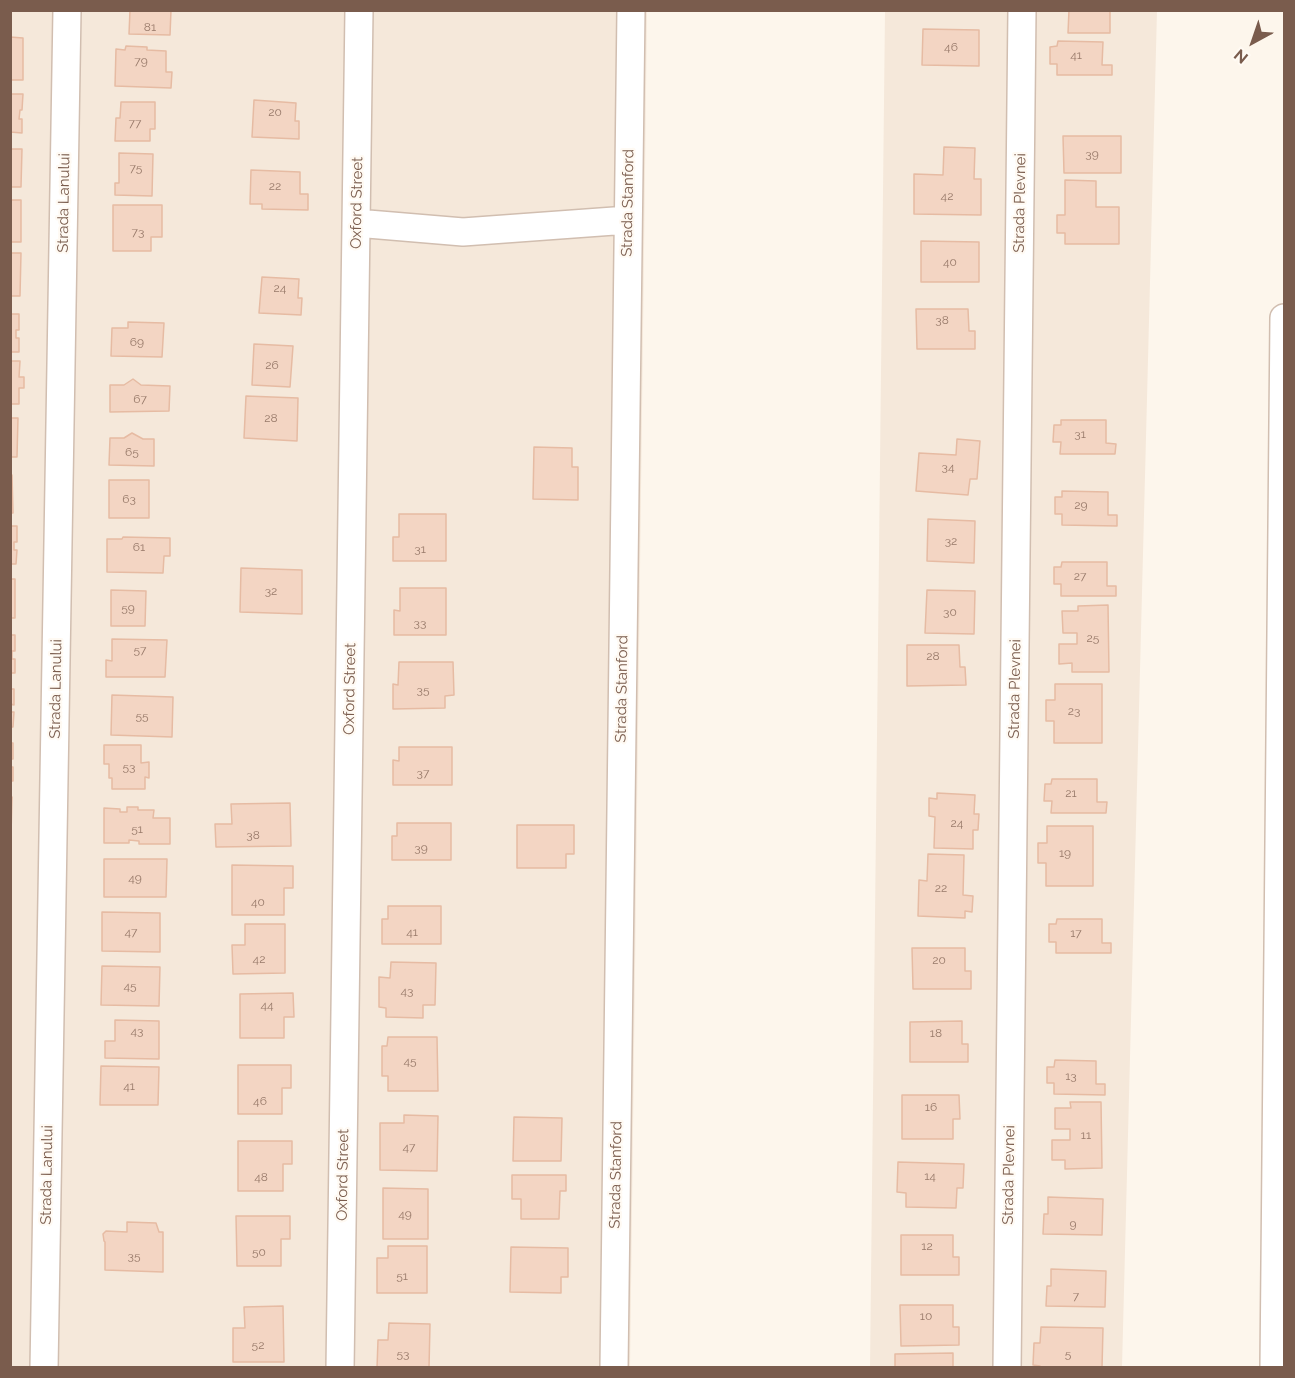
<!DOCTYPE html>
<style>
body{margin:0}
#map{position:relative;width:1295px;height:1378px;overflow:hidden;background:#fdf6ec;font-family:Raleway,sans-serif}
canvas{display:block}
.frame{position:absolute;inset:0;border:12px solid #7a5c4d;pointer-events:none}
.north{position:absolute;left:1223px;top:12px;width:60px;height:60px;-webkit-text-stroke:4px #fffaf3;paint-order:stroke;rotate:220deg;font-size:16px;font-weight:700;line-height:24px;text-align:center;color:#7a5c4d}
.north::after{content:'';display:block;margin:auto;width:21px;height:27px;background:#7a5c4d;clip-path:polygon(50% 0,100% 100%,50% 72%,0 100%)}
</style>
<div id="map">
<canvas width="1295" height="1378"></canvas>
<div class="frame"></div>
<div class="north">N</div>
</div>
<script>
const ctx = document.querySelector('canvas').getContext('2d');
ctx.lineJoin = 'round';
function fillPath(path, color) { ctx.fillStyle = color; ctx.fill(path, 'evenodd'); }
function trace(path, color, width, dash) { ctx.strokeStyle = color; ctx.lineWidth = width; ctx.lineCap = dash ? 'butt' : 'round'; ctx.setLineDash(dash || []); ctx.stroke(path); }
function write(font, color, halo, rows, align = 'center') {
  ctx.font = font + ' Raleway,sans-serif'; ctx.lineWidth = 4.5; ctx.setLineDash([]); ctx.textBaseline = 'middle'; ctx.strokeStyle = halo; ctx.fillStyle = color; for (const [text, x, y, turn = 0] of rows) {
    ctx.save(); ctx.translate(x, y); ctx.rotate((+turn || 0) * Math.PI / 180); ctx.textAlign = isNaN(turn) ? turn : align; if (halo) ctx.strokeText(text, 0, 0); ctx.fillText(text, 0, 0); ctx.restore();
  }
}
const residential = new Path2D(`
 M10,11H647L630,1367H11Z
 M885,11H1157L1122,1367L870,1368Z`);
const building = new Path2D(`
 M130,10H171L170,35L129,34Z
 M1069,10H1110V33H1068Z
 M923,29L979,30V66L922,65Z
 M10,37L23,38V80H10Z
 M1058,41L1103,42L1102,65H1112V75H1057V64H1050V47L1057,46Z
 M126,46L147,47V50L166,51V72H172L171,88L115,86L116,49L125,50Z
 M10,94H23L22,110H20L19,119H22V133L10,132Z
 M254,100L296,103L295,121H299V139L252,137Z
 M121,102H155V129H150V141H115L116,118H120Z
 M1063,136H1121V173H1064Z
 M944,147L975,148L974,179H981V215L914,214V174L943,175Z
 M10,149H22L21,187H10Z
 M119,153L153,154L152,196L115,195V183H119Z
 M251,170L300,172V194H308V210L262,209V204H250Z
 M1065,180L1096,181V207H1119V244H1065V233H1057V215H1065Z
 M10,200H21V242H10Z
 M113,205H162V237H151V251H113Z
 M921,241L979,242V282H921Z
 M10,253H21L20,296H10Z
 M262,277L299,279L298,298H302L301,315L259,313Z
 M916,309H968L969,331H975V349H917Z
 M10,314H19V330H16V338H19V352H10Z
 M128,322L164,323L162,357L111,356L112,328H128Z
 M254,344L293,346L290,387L252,385Z
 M10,361H20L19,377H24V388H19V404H10Z
 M133,379L141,385L170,386L169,411L110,412V385H124Z
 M246,396L298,398L297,441L244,438Z
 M10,418H18L17,457H10Z
 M1061,420H1106V443L1116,444L1115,454H1060L1061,442H1053L1054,425H1061Z
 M132,433L143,439H154V466L109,465L110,438H124Z
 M957,439L980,441L977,479H970L968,495L916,491L919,453L956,455Z
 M534,447L572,448V467H578V500L533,499Z
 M10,475H12L13,513H10Z
 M109,480H149V518H109Z
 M1062,491L1108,492V515H1117V526L1062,525V514H1055V497H1062Z
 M399,514H446V561H393V537H399Z
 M928,519L975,521L974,563L927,561Z
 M10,526H17V542H14V550H17L16,564H10Z
 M123,537L170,538V556H164L163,573L107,572V539H122Z
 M1062,562H1107V586H1116V596H1061V584H1054V567H1061Z
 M241,568L302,570V614L240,612Z
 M10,579H15V618H10Z
 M400,588H446V635H394V610L400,611Z
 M111,590L146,591L145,626H111Z
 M927,590L975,591L974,634L925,633Z
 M1108,605L1109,672H1072V663L1059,664V644H1077V633H1063L1062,611H1078V606Z
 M10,635H15V651H12V659H15V673H10Z
 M112,639L167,640L165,677H106V660L112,661Z
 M907,645H959L960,667H965L966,685L907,686Z
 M399,662H453L454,695L445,696V708L393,709V684L398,685Z
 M1055,684H1102V743H1054V721H1046V700H1055Z
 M10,689H14V705L11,704V712H14L13,727H10Z
 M112,695L173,697L172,737L111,735Z
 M10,743H13V759H11V767H13V781H10Z
 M104,745H141V763L149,762V778L145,777V789H112V778H109V764H104Z
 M399,747H452V785H393V760L399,761Z
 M1052,779H1097V802H1107L1106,813H1051L1052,801H1044L1045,784H1051Z
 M937,793L975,795L974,814H979L978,830H973V849L934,848L935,817L929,816V798L937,799Z
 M10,797H12L11,835H10Z
 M290,803L291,846L216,847L215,824H232L231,804Z
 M127,807H138V810H154L153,818H170V844H139V841L129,840V843H104V808L120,809V812H127Z
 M397,823H451V860H392V836H397Z
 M517,825H574V854H566V868H517Z
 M1047,826H1093V886H1046V863H1038V843H1047Z
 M928,854L964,855L963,895L973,896L972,912L965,911V918L918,916L919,880L927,881Z
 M104,859H167L166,897H104Z
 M232,865L293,866V888H284V915H232Z
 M388,906H441V944H382V919H388Z
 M102,912L160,913V952L102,951Z
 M1057,919H1102V943H1111V953H1056V942H1049V924H1056Z
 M245,924H285V973L233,974L232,945H245Z
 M912,948H965V971H971V989H913Z
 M391,962L436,963L435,1005H423V1018L386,1017V1008L379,1007V977L390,978Z
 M102,966L160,967L159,1006L101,1005Z
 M293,993L294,1017H284V1038H240V994Z
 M115,1020L159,1021V1059L105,1058V1041H115Z
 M962,1021V1044H968V1062H910V1022Z
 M388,1037H437L438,1091H388V1076H382V1046H387Z
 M1055,1060L1096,1061V1084H1105V1095L1054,1094V1083H1047V1067H1054Z
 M238,1065H291V1088H282V1114H238Z
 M101,1066L159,1067L158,1105H100Z
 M902,1095H959L960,1119H953V1139H902Z
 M1070,1102H1101L1102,1168L1065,1169V1160H1052V1140H1070V1129H1055V1108H1071Z
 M404,1115L438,1116L437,1171L380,1170V1123H404Z
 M514,1117L562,1118L561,1161H513Z
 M238,1141H292V1164H283V1191H238Z
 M898,1162L964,1164L963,1188H957L956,1208L906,1207V1193L897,1192Z
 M512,1175H566V1191H560L559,1219H521V1199H512Z
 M383,1188L428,1189V1239H383Z
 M1048,1197L1103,1199L1102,1235L1043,1234L1044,1214H1048Z
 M236,1216H290V1239H281V1266H237Z
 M127,1222L156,1223L159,1232H163V1272L105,1270V1242L104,1241L103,1234L106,1231L127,1232Z
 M901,1235H953V1257H959V1275H901Z
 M388,1246H427V1293H377V1258H388Z
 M511,1247L568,1248V1277H561V1293L510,1292Z
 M1051,1269L1106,1271L1105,1307L1046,1306L1047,1286H1051Z
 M900,1305H953V1327H959V1345L901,1346Z
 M283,1306L284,1362H233V1328H245L244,1307Z
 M389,1323L430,1324L429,1368H377L378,1340H388Z
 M1041,1327L1103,1328L1102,1368H1040V1366L1033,1365L1034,1343H1040Z
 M953,1353V1368H895V1354Z`);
const street = new Path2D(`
 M356,223L463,232L628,220
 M44,1368L67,10
 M340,1368L359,10
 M614,1368L631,10
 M1007,1368L1022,10
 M1274,1368L1284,318`);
const numberNames = [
 ["81",150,27],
 ["46",951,47],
 ["41",1076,55],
 ["79",141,61],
 ["20",275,112],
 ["77",135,123],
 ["39",1092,154],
 ["75",136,168],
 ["22",275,186],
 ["42",947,196],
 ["73",138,232],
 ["40",950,262],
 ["24",280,288],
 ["38",942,320],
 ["69",137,342],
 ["26",272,365],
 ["67",140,399],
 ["28",271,418],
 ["31",1080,434],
 ["65",132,452],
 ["34",948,467],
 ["63",129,499],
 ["29",1081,505],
 ["32",951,541],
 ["61",139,547],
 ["31",420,549],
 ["27",1080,576],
 ["32",271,591],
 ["59",128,608],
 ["30",950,612],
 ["33",420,623],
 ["25",1093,638],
 ["57",140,650],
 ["28",933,656],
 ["35",423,690],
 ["23",1074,711],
 ["55",142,716],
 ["53",129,767],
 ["37",423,773],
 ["21",1071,793],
 ["24",957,823],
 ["51",137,829],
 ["38",253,835],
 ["39",421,848],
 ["19",1065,853],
 ["49",135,878],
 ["22",941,888],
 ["40",258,902],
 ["47",131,932],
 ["41",412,932],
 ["17",1076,933],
 ["42",259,959],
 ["20",939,960],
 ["45",130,986],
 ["43",407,991],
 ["44",267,1005],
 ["43",137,1031],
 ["18",936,1033],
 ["45",410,1061],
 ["13",1071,1076],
 ["41",129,1086],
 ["46",260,1101],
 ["16",931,1107],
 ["11",1086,1135],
 ["47",409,1147],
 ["14",930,1176],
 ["48",261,1177],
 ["49",405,1214],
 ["9",1073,1224],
 ["12",927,1246],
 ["50",259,1252],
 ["35",134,1256],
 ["51",402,1276],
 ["7",1076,1296],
 ["10",926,1316],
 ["52",258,1345],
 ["53",403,1354],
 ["5",1068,1354]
];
const streetNames = [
 ["Strada Lanului",64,203,-89],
 ["Oxford Street",357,203,-89],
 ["Strada Stanford",628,203,-89],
 ["Strada Plevnei",1020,203,-89],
 ["Strada Lanului",56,689,-89],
 ["Oxford Street",350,689,-89],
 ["Strada Stanford",622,689,-89],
 ["Strada Plevnei",1015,689,-89],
 ["Strada Lanului",47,1175,-89],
 ["Oxford Street",343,1175,-89],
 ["Strada Stanford",616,1175,-89],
 ["Strada Plevnei",1009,1175,-89]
];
fillPath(residential, '#f5e8da');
fillPath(building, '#f3d5c3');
trace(building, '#e6bba3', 1.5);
trace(street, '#d1beb0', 30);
trace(street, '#fff', 27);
write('12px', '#987a6a', null, numberNames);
write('15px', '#7a5c4d', '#fffaf3', streetNames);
</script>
